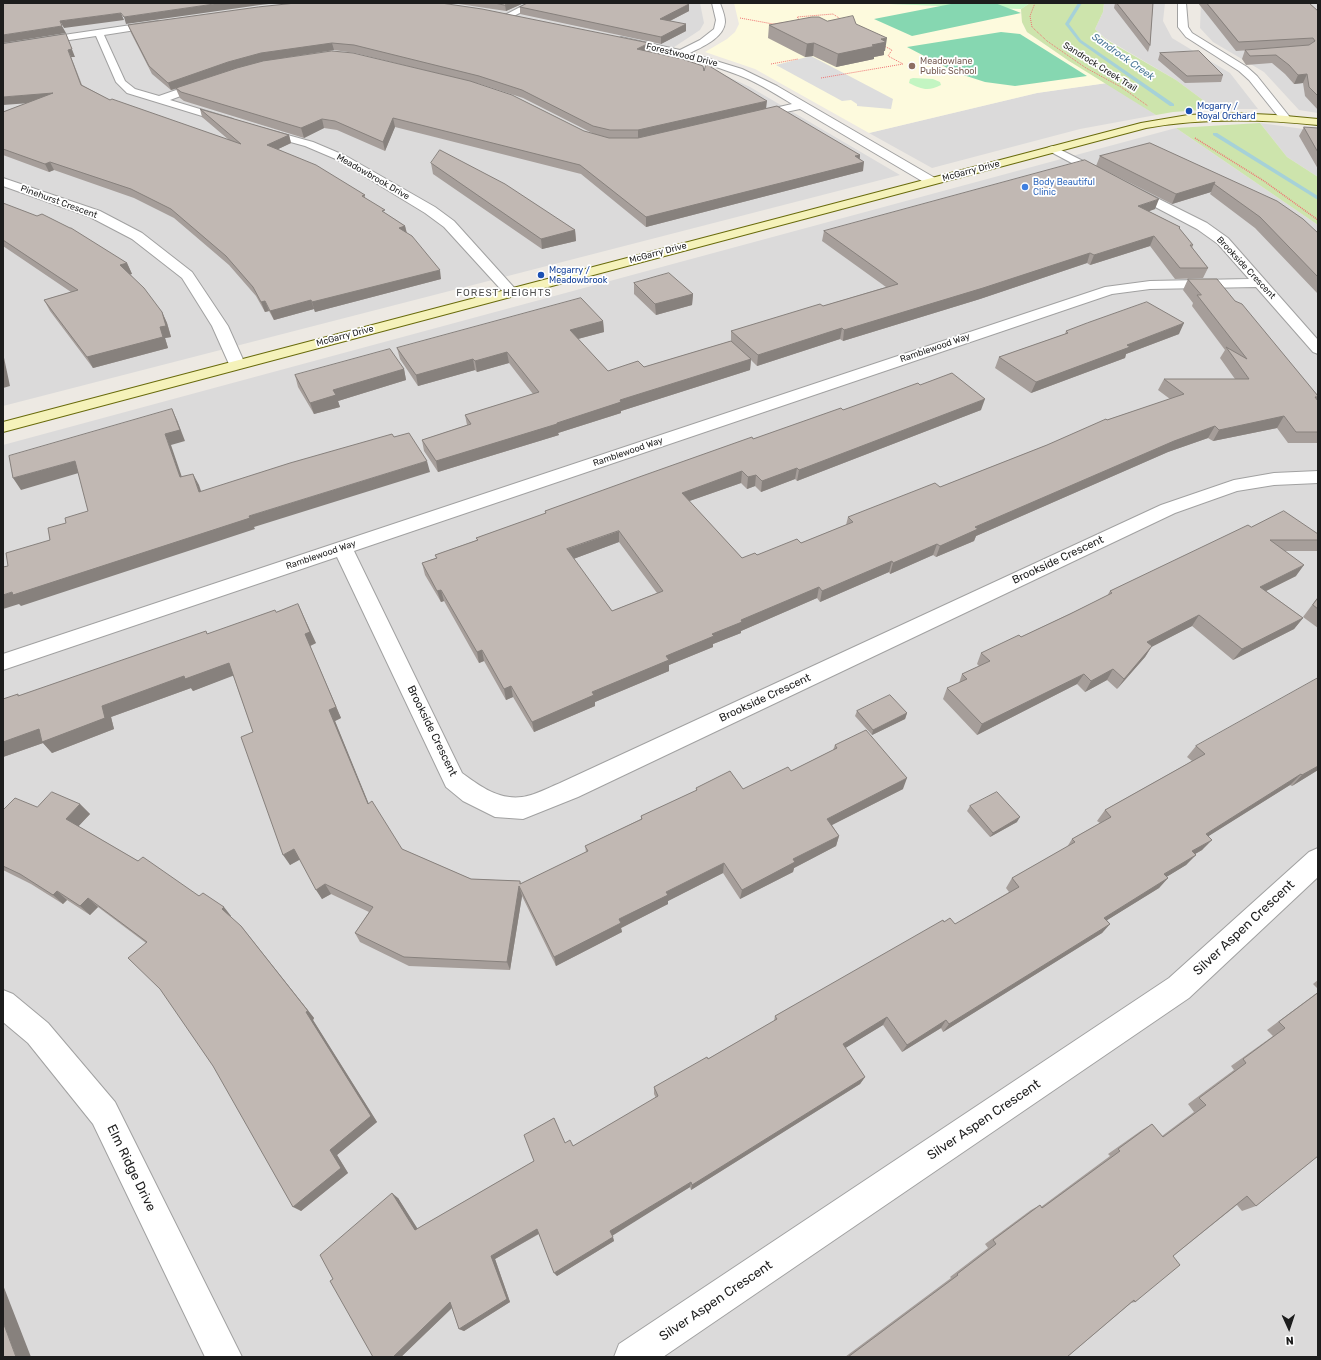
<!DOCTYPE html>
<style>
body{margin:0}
#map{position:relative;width:1321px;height:1360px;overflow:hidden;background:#ede9e3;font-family:Rubik,sans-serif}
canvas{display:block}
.frame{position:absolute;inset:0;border:4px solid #1d1d1d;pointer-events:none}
.north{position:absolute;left:1269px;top:1308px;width:40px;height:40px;-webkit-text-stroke:3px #fff;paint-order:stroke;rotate:177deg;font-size:11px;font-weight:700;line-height:16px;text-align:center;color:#1d1d1d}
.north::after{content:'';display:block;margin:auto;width:14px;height:18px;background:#1d1d1d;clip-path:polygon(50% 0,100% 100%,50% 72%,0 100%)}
</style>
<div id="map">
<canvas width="1321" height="1360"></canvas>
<div class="frame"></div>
<div class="north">N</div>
</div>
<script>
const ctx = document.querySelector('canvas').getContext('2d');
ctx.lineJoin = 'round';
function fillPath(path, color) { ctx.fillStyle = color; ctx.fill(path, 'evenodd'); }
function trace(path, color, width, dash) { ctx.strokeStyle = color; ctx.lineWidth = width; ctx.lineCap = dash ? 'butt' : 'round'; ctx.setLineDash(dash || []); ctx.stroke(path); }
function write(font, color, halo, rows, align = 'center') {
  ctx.font = font + ' Rubik,sans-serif'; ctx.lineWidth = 3.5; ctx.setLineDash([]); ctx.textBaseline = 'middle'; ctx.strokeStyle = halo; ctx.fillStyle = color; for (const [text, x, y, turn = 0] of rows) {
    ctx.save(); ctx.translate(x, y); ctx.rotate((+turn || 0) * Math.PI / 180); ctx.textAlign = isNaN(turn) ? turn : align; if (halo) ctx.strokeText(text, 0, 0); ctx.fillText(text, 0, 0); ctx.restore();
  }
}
const residential = new Path2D(`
 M3,3H700L704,23L700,30L659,57L714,70L750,87L900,175L3,406Z
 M1104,3H1165L1163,21L1172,38L1230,73L1258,109H1215L1176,80L1105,38L1095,29L1103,12Z
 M1201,3H1318V113L1299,110L1264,72L1213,42L1200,28Z
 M1107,83L1156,115L1080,129L932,168L869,133L1037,93Z
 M1260,123L1318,131V177L1287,157Z
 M1176,128L1318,225V1357H3V445Z`);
const education = new Path2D(`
 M734,3H863L1021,9L1022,22L1027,32L1069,61L1107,83L1037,93L869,133L755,69L705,52L727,39L735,32L739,24Z`);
const grass = new Path2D(`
 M1030,3H1104L1103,12L1095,29L1105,39L1176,80L1215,109L1173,112L1156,115L1069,61L1027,32L1022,22L1021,9Z
 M1260,123L1287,157L1318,177V225L1176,128Z`);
const park = new Path2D(`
 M863,3H1030L1021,9Z
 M913,78L933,79L940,82L941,85C928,92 921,89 909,83L910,79Z`);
const pitch = new Path2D(`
 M956,3H995L1021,13L912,36L874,19Z
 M1001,32L1020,34L1087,76L1015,86L985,82L957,73L907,47Z`);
const parking = new Path2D(`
 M811,56L893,99L891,109L857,106V104L851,100L842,101L776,65Z`);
const stream = new Path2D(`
 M1078,3H1082L1069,24L1081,40L1174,104V106H1170L1079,42L1065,24Z
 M1213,133H1217L1318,196V200L1213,135Z`);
const pathFar1 = new Path2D(`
 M1035,3L1030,16L1032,27L1047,41L1086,68L1121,87L1148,106
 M740,18L773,24L789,22
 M797,20H800L797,17L833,14L842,20
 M771,64L798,59
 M821,78L903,64L888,56L892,50L884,46`);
const path = new Path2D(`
 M1195,138L1264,181L1318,220`);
const street = new Path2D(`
 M528,3H539L510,18L507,19L503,16Z
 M712,3H720C722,9 725,15 725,22C724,38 702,47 690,53L742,69L777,86L935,178L937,181L935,184H927L800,109L753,119L749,118L748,116L749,114L792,104C774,93 754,80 733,73C696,59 659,51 621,43L616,40L621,37L680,50L700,40L714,29L716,20Z
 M1178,3H1186L1188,27L1192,33L1247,67L1257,76L1289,116L1290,118L1289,120H1281L1249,80L1239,71L1186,37L1178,27Z
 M158,21L163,24L161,26L104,35L125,81L135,89L159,96L202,81H210L211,83L210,85L170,100L233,119L234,121L233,123H225L127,93L116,82L96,36L3,50V44Z
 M262,128L313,142L346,156L435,207L454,221L518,292L516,295L511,296L506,295L444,227L425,213L338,160L305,146L258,133L256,131Z
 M1053,146L1207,223L1228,238L1318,340V354L1313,352L1256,287L1150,289L1112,294L354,551L462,773C480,786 498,800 522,797C533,796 550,787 560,783L1161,505L1234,480L1274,473L1318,471V483L1274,485L1237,491L1175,513L578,797L523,819L495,817L463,801L446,787L337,557L3,670V654L1105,287L1150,281L1249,279L1218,244L1197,229L1049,151L1047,149L1049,147Z
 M3,178L100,211L142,233L192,272L228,326L245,364L243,367L237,369L231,367L229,364L212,326L182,278L132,239L90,217L3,186Z
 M1318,848V877L1189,998L663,1357H614L619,1344L1169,978L1309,852Z
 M3,990L13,994L48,1023L115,1102L242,1357H205L93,1124L28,1043L3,1022Z`);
const secondary = new Path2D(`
 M1232,113L1275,115L1318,119V125C1260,119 1203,118 1146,128L3,432V422L1141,123L1188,115Z`);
const wall = new Path2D(`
 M452,3H524L506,11Z
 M1115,3H1153L1150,45L1148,52L1114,8Z
 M1198,3H1309L1318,11V110L1305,96L1303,83L1294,84L1285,74L1272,63L1246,65L1242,59L1245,50L1266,49L1236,51Z
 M520,7L689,11L670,21L686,31L661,44L520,14Z
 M827,21L856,24L885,51H884V55L874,57V59L836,67L813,56L805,57L768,38L769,25Z
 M128,25L649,50L647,52L704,71L766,109L860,155V159L863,171L646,227L581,174L395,127L385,151L337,130L324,128L304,138L184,101L180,98L176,89L171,90L152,74L131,33ZM334,50L355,53L480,84L523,98L594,134L281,58Z
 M3,44L75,57H71L82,85L110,100L229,140L202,117L200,109L289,135L291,143L278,149L365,195V198L385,213L405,226L407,233L441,279L315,312L314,309L274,320L269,311L265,312L256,296L229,265L174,218L134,198L54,170L49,172L3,155V112L27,103Z
 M1160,53L1223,75L1221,82L1185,83L1158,60Z
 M1304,127L1318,128V169L1299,136Z
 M1150,143L1318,233V294L1255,228L1210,194L1211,192L1172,204L1096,166L1100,156Z
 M431,163L575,230L576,241L542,249L433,174Z
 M3,203L127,263L132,274H130L162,312L167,323L171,337L165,338L168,348L93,368L50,311L44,300L71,292L3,246Z
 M1155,209L1148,211L1180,227L1179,229L1193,245L1192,248L1208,268L1203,278L1175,279L1150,246L1090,265L1087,263L980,299L843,341L840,339L757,366L751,360L750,370L621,411V413L558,433L559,435L438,472L424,451L422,440L467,425L465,415L533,394L509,363L477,372L475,370L418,386L400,359L397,348L603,321L604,332L578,339L608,371L644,367L731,341V331L823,306L886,287L822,241L824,231Z
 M1188,279L1235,301L1318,396V398L1317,400L1318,401V443H1288L1277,428L1213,441L1208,438L1168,452L976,536L974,541L936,557L933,555L890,574L889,572L820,602L817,598L741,631V633L713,644V647L669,665V671L595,702V706L534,732L513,697L506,700L484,661L479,663L444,601L441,602L425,575L422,563L436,558L435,555L477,540L476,538L545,514V511L753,439L920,385L981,410L797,481L795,479L761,492L755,486L747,489L741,483L689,501L742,558L757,555L801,543L846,525L848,517L940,487L1047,445L1107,420L1170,399L1158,390L1164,379H1235L1220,358L1225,350L1192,306L1193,303L1183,290ZM619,542L657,593L612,611L573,559Z
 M634,283L693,294L692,305L656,315L634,294Z
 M1066,331L1179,334L1126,354L1125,358L1031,393L995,368L999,357L1065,334Z
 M404,369L406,380L338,401L340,407L314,414L298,387L295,375Z
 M1251,527L1318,540V551H1285L1296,576L1266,591L1303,618L1294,629L1233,660L1192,626L1152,646L1145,657L1117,689L1107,680L1085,692L1077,684L977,735L943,699L947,688L959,683L962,674L979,666L977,664L981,653L1021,637L1107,596L1110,591Z
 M1318,597V628L1303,617Z
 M277,612L316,643L310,646L341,718L335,721L368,803L402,849L471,879L520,881L521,884L586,852L585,846L641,819V816L696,791V788L743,789L791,771L833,750L835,745L903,789L832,825L839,836L836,846L794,868L793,872L740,899L723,873L668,901V904L621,928L622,932L556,966L522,896L510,970L409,966L360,942L355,933L369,912L331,894L322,899L300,859L290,865L253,732L233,675L193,691L191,688L111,717L114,729L52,753L43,743L3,757V699L19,696Z
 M857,711L907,713L905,719L872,735L855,716Z
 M1196,746L1318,770L1292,786L1290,785L1208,836L1202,850L1195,854L1186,865L1166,877L1168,878L1159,888L1107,920L1110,924L1102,933L943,1032L941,1028L902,1052L883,1025L845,1048L865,1077L860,1084L691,1190L690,1187L612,1235L614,1241L557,1276L539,1234L495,1259L510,1302L464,1331L459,1329L452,1308L401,1357H373L333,1279L398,1198L417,1229L565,1143L573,1146L656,1098L654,1094V1087L708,1059L774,1021L775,1016L944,922L955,924L1009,892L1006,888L1012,878L1067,847L1072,839L1100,823L1097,821L1105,810L1192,761L1187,757Z
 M80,804L90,814L78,826L138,861L199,896L231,916V917L248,935L314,1018L313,1020L377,1122L337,1155L348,1173L301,1211L146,943L98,907L90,915L67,900L63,904L31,884L3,870V810Z
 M970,806L1017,822L990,837L967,811Z
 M1318,980V989L1313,984Z
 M1318,992V1156L1256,1206L1242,1211L1237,1205L1173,1256L1135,1302L1131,1303L1067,1357H845L951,1278L950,1277L988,1248L985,1244L1031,1210L1040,1205L1041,1207L1110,1156L1108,1154L1142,1130L1152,1124L1162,1136L1194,1112L1188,1104L1234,1070L1231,1066L1273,1036L1267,1030Z`);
const shadedWall = new Path2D(`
 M221,3H278L260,5L126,24L124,17Z
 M508,3H524L506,11L505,5Z
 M689,4V11L660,26V19Z
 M121,13L124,20L64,28L60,21Z
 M686,24V31L661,44V37Z
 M62,26L66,33L3,43V35Z
 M66,34L75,57H71L85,92L68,50Z
 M887,38L885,51H884V55L874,57V59L836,67L838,54L872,45L881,39Z
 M332,43L334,50L264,61L231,70L171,90L168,83L228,62L261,53Z
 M649,43V50L637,57V49Z
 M814,43L813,56L805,57L807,44Z
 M1307,74L1303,83L1294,84L1298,75Z
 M53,93L57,101L3,105V97Z
 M767,101L766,109L638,138V130Z
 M393,118L395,127L385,151L383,142Z
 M322,119L324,128L304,138L301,128Z
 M289,135L291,143L270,153L267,145Z
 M860,155L859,163L864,162L863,171L646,227V217Z
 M50,162L54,170L49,172L45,164Z
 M1215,182L1211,192L1172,204L1176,194Z
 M1159,199L1155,209L1134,217L1138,206Z
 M405,226L407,235L399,228Z
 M575,230L576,241L542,249L541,239Z
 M1154,236L1150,246L1090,265L1094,255Z
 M1090,253L1087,263L980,299L843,341L844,330Z
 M127,263L132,274L125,276L120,265Z
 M440,270L441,279L315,312L312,302Z
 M693,294L692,305L656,315L655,304Z
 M311,300L314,309L274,320L270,311Z
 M265,301L269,311L265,312L261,302Z
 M162,312L167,323L171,337L165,338L168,348L93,368L87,357L160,327Z
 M603,321L604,332L570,341V330Z
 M1184,323L1179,334L1126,354L1125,358L1031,393L1036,382L1127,345Z
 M842,328L840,339L757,366L758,355Z
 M507,352L509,363L477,372L475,361Z
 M3,353L10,386L3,388Z
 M473,359L475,370L418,386L416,375Z
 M751,359L750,370L621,411V413L558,433L559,435L438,472L436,461L557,423L620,400Z
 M404,369L406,380L338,401L340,407L314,414L310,403L333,390Z
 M985,399L981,410L797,481L799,470Z
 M172,409L177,420L185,441L171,445L186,489L180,477L165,434Z
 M1284,416L1277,428L1213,441L1219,430Z
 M1215,426L1208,438L1168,452L976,536L974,541L936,557L940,546L975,527L1174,441Z
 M75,461L82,472L21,490L13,478Z
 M427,461L430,472L254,527L255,529L21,606L19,604L3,609V595L249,516Z
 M797,468L795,479L761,492L762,481Z
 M742,471L741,483L681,504L682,493Z
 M193,474L199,485L205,503L199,492Z
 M756,475L755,486L747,489L748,477Z
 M619,531V542L568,561L567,549Z
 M937,544L933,555L890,574L893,563Z
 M892,561L889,572L820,602L822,591Z
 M1304,565L1296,576L1252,598L1260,587Z
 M819,587L817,598L741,631V633L713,644V647L669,665V671L595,702V706L534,732L532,722L666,656L712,634L741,620Z
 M441,590L444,601L441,602L437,591Z
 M298,604L316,643L310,646L341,718L335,721L373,814L368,804L329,710L305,634Z
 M1199,615L1192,626L1140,653L1147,642Z
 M1303,618L1294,629L1233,660L1242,649Z
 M1152,646L1145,657L1117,689L1124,679Z
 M482,650L484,661L479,663L477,652Z
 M229,663L235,675L193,691L191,688L111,717L114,729L52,753L43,743L3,757V742L184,676Z
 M1113,669L1107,680L1085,692L1091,681Z
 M1084,674L1077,684L977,735L982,724Z
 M511,686L513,697L506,700L504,689Z
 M907,713L905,719L872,735L873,730Z
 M1318,766V770L1292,786L1302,775Z
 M1301,774L1290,785L1196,844L1206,834Z
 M907,778L903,789L824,829L827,819Z
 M80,804L90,814L76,829L66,819Z
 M1020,817L1017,822L990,837L993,833Z
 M839,836L836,846L794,868L793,872L740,899L742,890L793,859Z
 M1212,840L1202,850L1183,861L1192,851Z
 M294,849L301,859L290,865L283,855Z
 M1196,855L1186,865L1155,884L1164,874Z
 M724,863L723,873L668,901V904L621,928L622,932L556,966L554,957L666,892Z
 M1168,878L1159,888L1096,927L1104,918Z
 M325,884L331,894L322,899L316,890Z
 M519,886L522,896L510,970L507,962Z
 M57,891L67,900L63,904L53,895Z
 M88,898L98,907L90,915L80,906Z
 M224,907L231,916L230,918L222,909Z
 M1110,924L1102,933L943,1032L949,1024Z
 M241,926L314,1018L313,1020L377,1122L337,1155L348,1173L301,1211L293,1207L330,1150Z
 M887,1017L883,1025L839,1052L843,1044Z
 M946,1020L941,1028L902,1052L907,1045Z
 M865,1077L860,1084L691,1190L692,1185Z
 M691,1182L690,1187L612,1236L610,1231Z
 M392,1193L398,1198L421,1234L415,1230Z
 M537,1229L540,1233L495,1259L510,1302L464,1331L459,1329L491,1256Z
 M613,1237L614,1241L557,1276L554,1273Z
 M3,1285L31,1357H16L3,1322Z
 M450,1302L455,1305L401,1357H393Z`);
const building = new Path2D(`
 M3,3H221L124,17L121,13L60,21L62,26L3,35Z
 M296,3H441L482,9L649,43L637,49L682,59L703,66L704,71L706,64L767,101L638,130H610L593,126L522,90L479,76L354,45L332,43L261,53L228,62L168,83L149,66L128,25L258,7Z
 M495,3H508L505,5Z
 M528,3H689V4L660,19L686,24L661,37L520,7Z
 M1117,3H1153L1150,45Z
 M1207,3H1309L1318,11V96L1309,87L1307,74L1298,75L1289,65L1276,55L1250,56L1245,50L1309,45L1315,41L1313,38L1239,42Z
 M853,16L856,24L887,38L881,39L886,42L872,45L876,46L838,54L814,43L807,44L769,25L812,17H819L827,21Z
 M66,34L72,49L68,50L81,85L110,100L112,99L241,144L200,109L289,135L267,145L316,165L365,195L362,196L385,210L382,211L405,226L399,228L412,236L440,270L312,302L311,300L270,311L265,301L261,302L253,287L226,256L171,209L131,189L50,162L45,164L3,149V112L53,93L3,97V44Z
 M332,51L353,53L470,81L512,95L584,131L609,138H638L777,106L860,155L855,156L864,162L646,217L580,165L393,118L383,142L335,121L322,119L301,128L181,92L176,88L237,68L263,61Z
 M1199,51L1223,75L1187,76L1160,53Z
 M1304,127L1318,128V152Z
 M1150,143L1277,201L1303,219L1318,233V277L1260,217L1214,184L1215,182L1176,194L1100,156Z
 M440,150L505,184L575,230L541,239L431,163Z
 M1085,160L1159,199L1138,206L1180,227L1179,228L1193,245H1190L1208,268H1180L1154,236L1094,255L1090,253L983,288L844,330L842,328L758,355L731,331L820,304L823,306L898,284L824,231Z
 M3,203L37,216L42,214L70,228H71L127,263L120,265L144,288L162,312L166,326L160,327L163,337L87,357L44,300L78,290L3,240Z
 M669,273L693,294L655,304L634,283Z
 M1188,279H1217L1235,301L1242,304L1318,396V397H1315L1318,401V432H1296L1284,416L1219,430L1215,426L1174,441L975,527L978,529L940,546L937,544L893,563L892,561L822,591L819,587L741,620L742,622L712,634L714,636L666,656L669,660L592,692L594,695L532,722L511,686L504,689L482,650L477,652L441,590L437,591L422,563L437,558L435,555L478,540L476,538L546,513L545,511L642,476L752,437L753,439L841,408L843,410L918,383L920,385L952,373L985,399L799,470L797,468L762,481L756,475L748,477L742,471L682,493L742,558L755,553L757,555L797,539L801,543L853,522L848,517L935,483L940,487L1047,445L1106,419L1107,420L1184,394L1164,379H1249L1226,347L1247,359L1197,295H1201ZM619,531L663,591L612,611L567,549Z
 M581,298L603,321L570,330L608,371L638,361L644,367L731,341L751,359L620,400L621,402L557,423V424L436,461L422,440L471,424L465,415L539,392L507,352L475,361L473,359L416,375L397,348Z
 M1147,302L1184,323L1127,345L1130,347L1036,382L999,357L1068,333L1066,331L1087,323Z
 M390,349L404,369L333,390L336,395L310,403L295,375Z
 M172,409L180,430L165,434L180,477L193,474L199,492L290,463L392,434L394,437L409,433L427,461L249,516L250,518L13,595L12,592L3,595V567L8,566L6,553L50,540L48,528L66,523L65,518L88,511L75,461L13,478L9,456Z
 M1284,511L1318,534V540H1270L1304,565L1260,587L1303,618L1242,649L1199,615L1147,642L1152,646L1124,679L1113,669L1091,681L1084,674L982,724L947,688L967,679L962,674L990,661L981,653L1019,635L1021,637L1070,614L1112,593L1110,591L1248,525L1251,527Z
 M1318,598V609L1313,605Z
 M298,604L310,632L305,634L336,707L329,710L368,804L372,801L402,849L471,879L520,881V884L588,851L585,846L642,819L641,816L697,790L696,788L730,771L743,789L788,767L791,771L837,748L835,745L866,730L907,778L827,819L839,836L793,859L795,862L742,890L724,863L666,892L668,895L619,919L621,923L554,957L519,886L507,962L404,957L355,933L373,907L325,884L316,890L294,849L283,855L241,737L253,732L229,663L185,679L184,676L102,706L105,718L42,742L39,729L3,742V699L18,694V696L206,631L207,634L275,610L276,612Z
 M1318,678V766L1302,775L1301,774L1206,834L1212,840L1192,851L1196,855L1164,874L1168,878L1104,918L1110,924L949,1024L946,1020L907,1045L887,1017L843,1044L865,1077L692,1185L691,1182L610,1231L613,1237L554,1273L537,1229L491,1256L507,1299L459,1329L450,1302L393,1357H373L330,1281L333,1279L320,1255L392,1193L415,1230L534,1161L524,1135L554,1118L565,1143L570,1140L573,1146L658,1096L654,1087L707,1057L708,1059L777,1019L775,1016L943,920L944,922L950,918L955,924L1019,887L1012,878L1075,842L1072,839L1111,817L1105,810L1205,754L1196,746Z
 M890,695L907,713L873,730L857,711Z
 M52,792L80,804L66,819L138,861L143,857L199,896L203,893L224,907L222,909L241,926L308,1011L306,1012L371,1116L330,1150L341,1168L293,1207L213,1066L160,989L128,958L147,942L88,898L80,906L57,891L53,895L20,874L3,866V810L15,798L37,807Z
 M997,792L1020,817L993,833L970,806Z
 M1318,993V1156L1256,1206L1247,1196L1173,1256L1180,1265L1135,1302L1134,1300L1067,1357H848L958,1275L957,1274L996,1244L993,1240L1040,1205L1042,1208L1120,1151L1118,1149L1152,1124L1163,1137L1206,1105L1199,1098L1246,1063L1243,1059L1285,1028L1279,1022Z
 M3,1322L16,1357H3Z`);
const markers = [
 [912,66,4,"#8d6e63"],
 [1189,111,4,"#1a4fb4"],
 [1025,187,4,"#3f7fe0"],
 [541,275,4,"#1a4fb4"]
];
const farStreetnames = [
 ["Forestwood Drive",682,55,14],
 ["Sandrock Creek Trail",1100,67,32],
 ["McGarry Drive",971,171,-15],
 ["Meadowbrook Drive",373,177,30],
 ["Pinehurst Crescent",59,202,20],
 ["McGarry Drive",658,253,-15],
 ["Brookside Crescent",1246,268,47],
 ["McGarry Drive",345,336,-15],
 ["Ramblewood Way",935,348,-19],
 ["Ramblewood Way",628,452,-19],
 ["Ramblewood Way",321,555,-19]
];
const farEducationnames = [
 ["Meadowlane",920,61],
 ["Public School",920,71]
];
const farTransitnames = [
 ["Mcgarry /",1197,106],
 ["Royal Orchard",1197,116],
 ["Mcgarry /",549,270],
 ["Meadowbrook",549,280]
];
const farShopnames = [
 ["Body Beautiful",1033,182],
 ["Clinic",1033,192]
];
const farWaternames = [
 ["Sandrock Creek",1123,57,35]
];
const farNeighbourhoodnames = [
 ["FOREST HEIGHTS",504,293]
];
const streetNames = [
 ["Brookside Crescent",1058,560,-25],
 ["Brookside Crescent",765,698,-25],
 ["Brookside Crescent",432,731,64]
];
const nearStreetnames = [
 ["Silver Aspen Crescent",1244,928,-43],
 ["Silver Aspen Crescent",984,1120,-34],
 ["Elm Ridge Drive",131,1168,64],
 ["Silver Aspen Crescent",716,1301,-34]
];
fillPath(residential, '#dbdada');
fillPath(education, '#fdfadd');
fillPath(grass, '#cde4ac');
fillPath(park, '#c3f5c2');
fillPath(pitch, '#86d7b1');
fillPath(parking, '#ddd');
fillPath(stream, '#a6d1d8');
trace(street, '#a1a1a1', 2);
trace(secondary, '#696b0c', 2);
trace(pathFar1, '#f07372', 1, [1, 1]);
trace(path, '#f07372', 1.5, [1, 1]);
fillPath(street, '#fff');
fillPath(secondary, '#f5f2ba');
fillPath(wall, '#a69e9a');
fillPath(shadedWall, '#87817d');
fillPath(building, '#c1b8b3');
trace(building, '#87817d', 1);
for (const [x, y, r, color] of markers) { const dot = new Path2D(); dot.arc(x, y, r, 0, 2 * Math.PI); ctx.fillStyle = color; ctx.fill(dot); trace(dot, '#fff', 1.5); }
write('9px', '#1d1d1d', '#fff', farStreetnames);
write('9px', '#785e54', '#fff', farEducationnames, 'left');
write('9px', '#164399', '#fff', farTransitnames, 'left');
write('9px', '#366cbe', '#fff', farShopnames, 'left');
write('italic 10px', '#4a7796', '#fff', farWaternames);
ctx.letterSpacing = '1px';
write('10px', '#505050', '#fff', farNeighbourhoodnames);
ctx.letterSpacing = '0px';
write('11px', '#1d1d1d', '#fff', streetNames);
write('13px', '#1d1d1d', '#fff', nearStreetnames);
</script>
